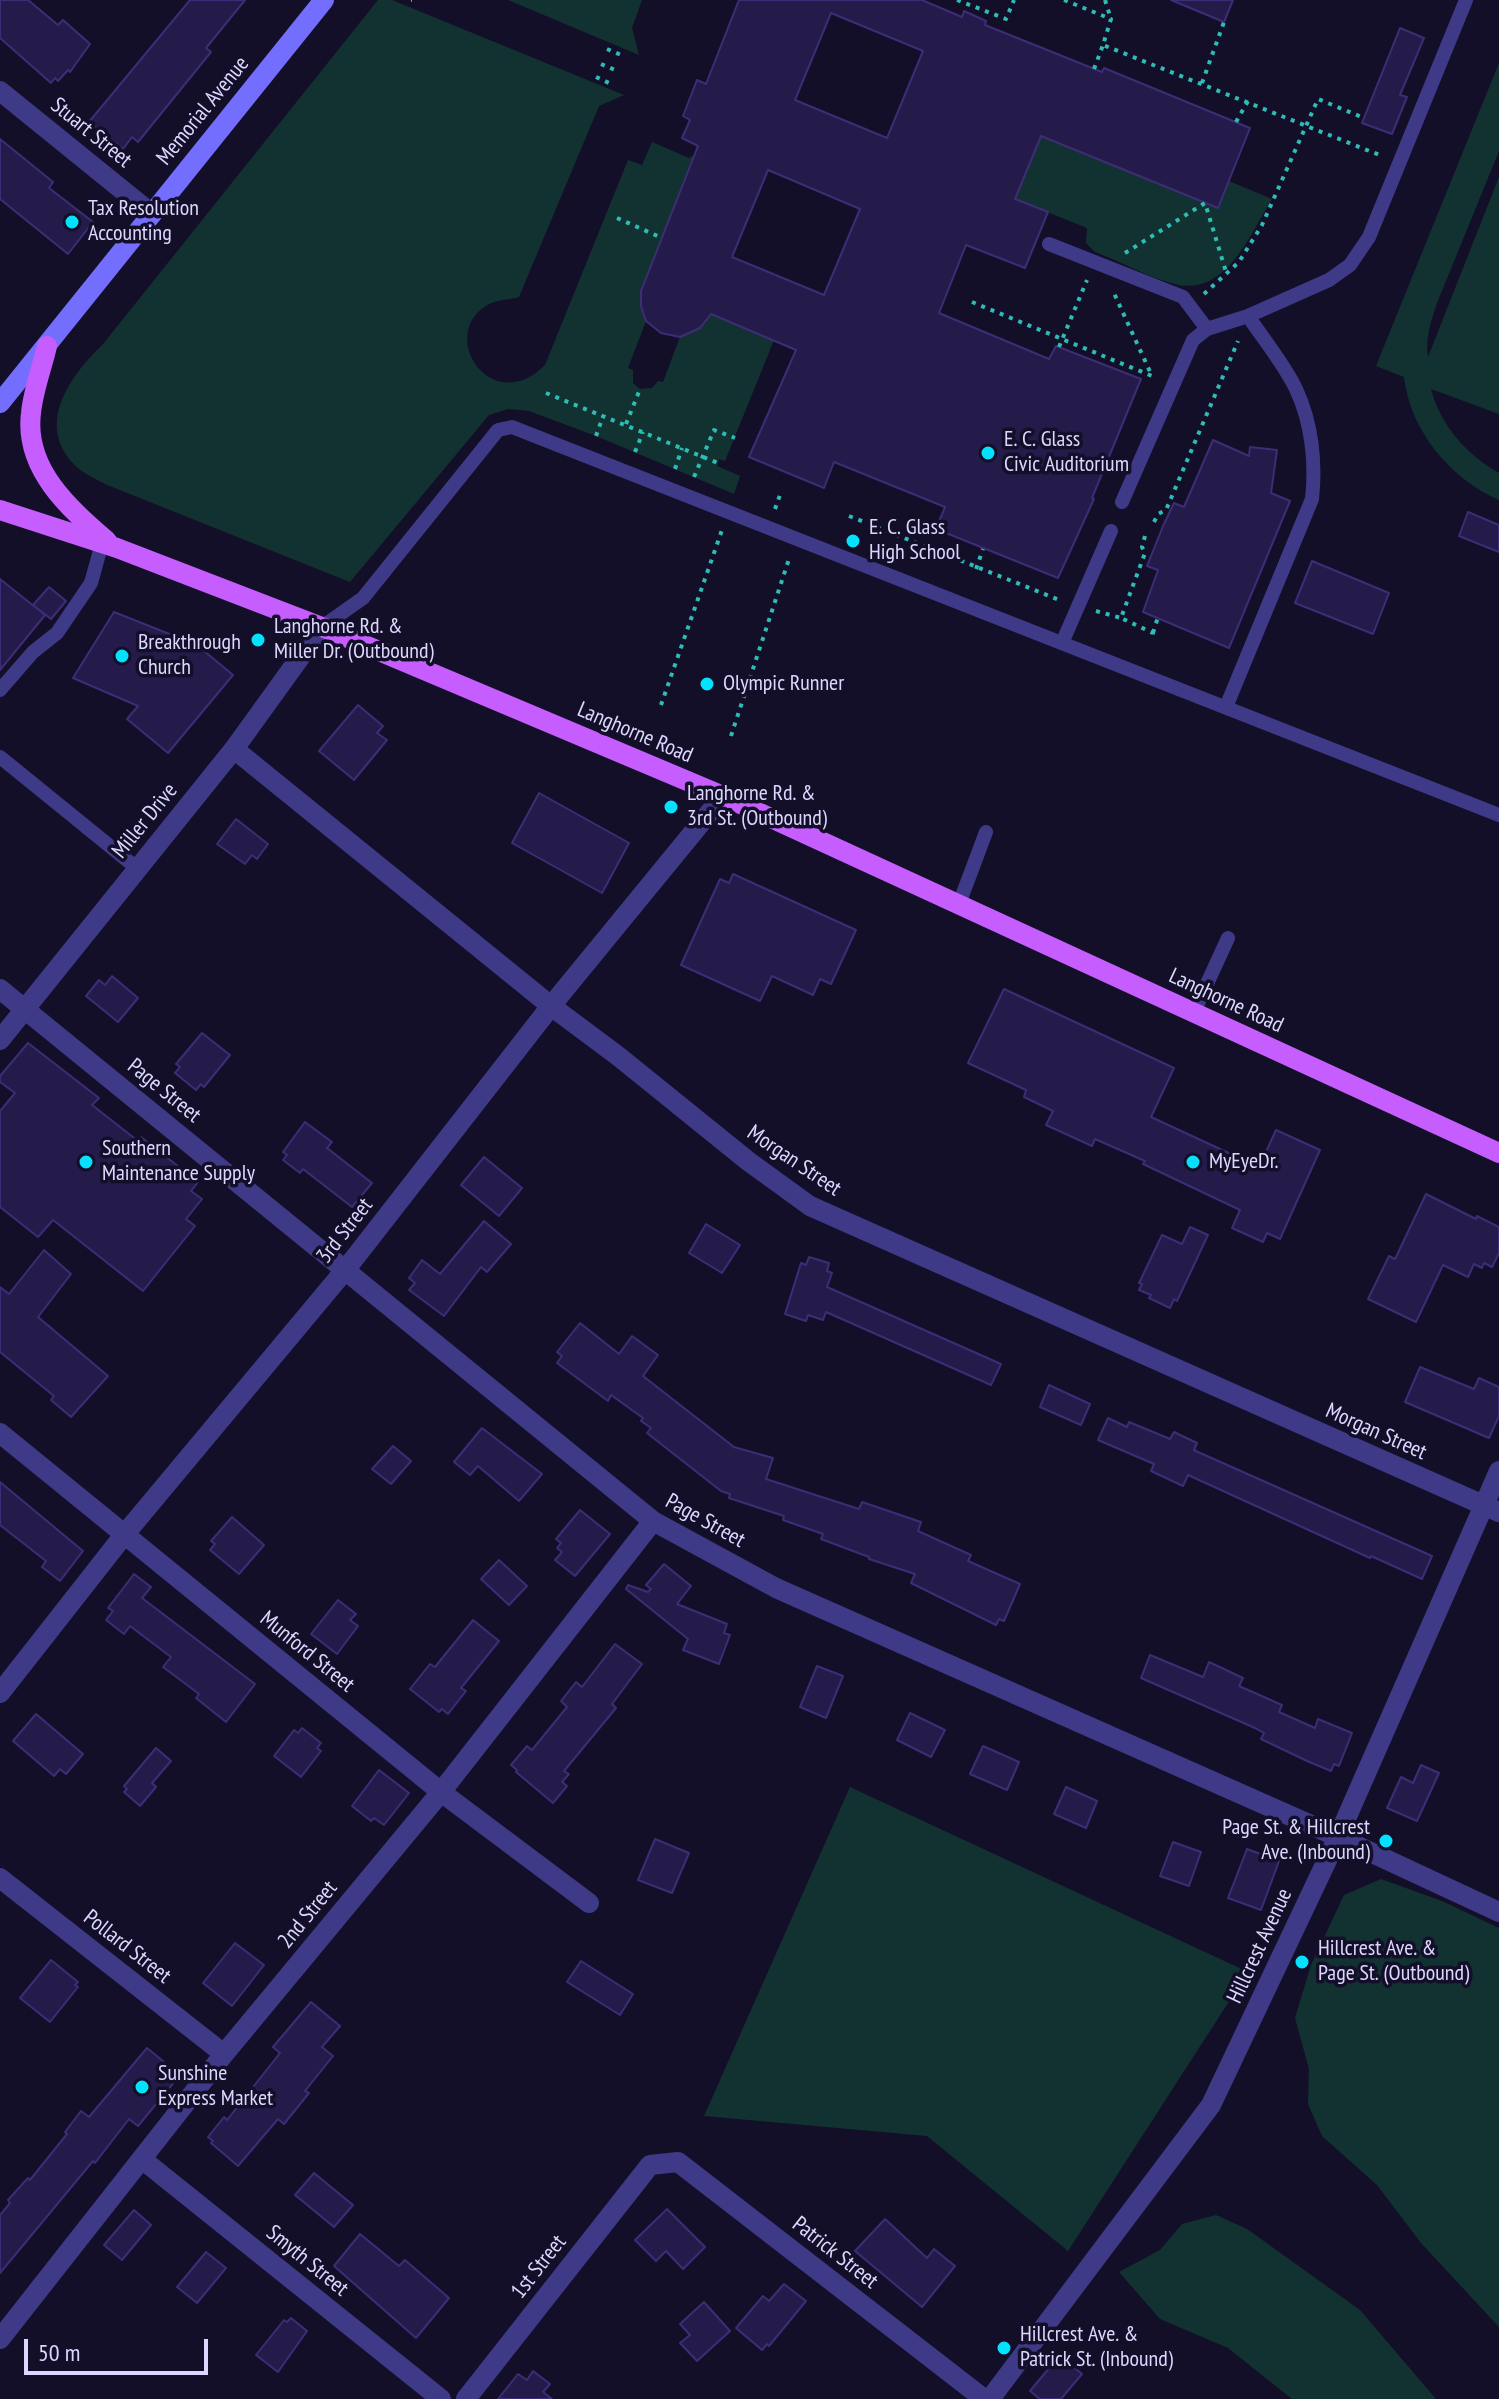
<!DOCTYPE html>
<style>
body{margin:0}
#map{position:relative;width:1499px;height:2399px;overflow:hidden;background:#140f28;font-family:"PT Sans Narrow",sans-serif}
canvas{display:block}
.scale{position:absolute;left:24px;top:2339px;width:184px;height:36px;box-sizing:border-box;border:4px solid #dcd7ff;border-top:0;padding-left:10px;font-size:24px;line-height:28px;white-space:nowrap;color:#dcd7ff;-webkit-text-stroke:6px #140f28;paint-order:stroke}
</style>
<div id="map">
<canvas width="1499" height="2399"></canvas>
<div class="scale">50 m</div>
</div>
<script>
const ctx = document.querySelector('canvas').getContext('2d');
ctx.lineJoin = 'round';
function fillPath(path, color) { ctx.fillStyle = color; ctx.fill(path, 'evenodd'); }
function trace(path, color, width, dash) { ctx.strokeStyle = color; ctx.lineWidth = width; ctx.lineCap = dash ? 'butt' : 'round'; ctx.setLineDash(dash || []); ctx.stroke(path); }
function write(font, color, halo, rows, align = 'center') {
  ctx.font = font + ' "PT Sans Narrow",sans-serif'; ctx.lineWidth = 7; ctx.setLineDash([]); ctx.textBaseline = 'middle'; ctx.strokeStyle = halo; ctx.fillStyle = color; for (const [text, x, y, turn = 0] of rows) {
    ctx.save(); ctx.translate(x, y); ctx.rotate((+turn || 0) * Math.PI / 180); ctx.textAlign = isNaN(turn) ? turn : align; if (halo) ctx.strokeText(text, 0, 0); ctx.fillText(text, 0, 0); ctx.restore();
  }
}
const green = new Path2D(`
 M378,0H392L624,95L599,106L519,297C509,300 499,299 489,304C435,334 492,419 545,365L628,160L642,165L652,142L689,158L694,155L641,291V306L646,321L628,368L633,370V383L640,389L652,388L658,381L663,382L680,337L700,328L711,308L774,340L725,461L719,459L717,466L740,476L734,494L596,436L529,411L508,409L489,415L350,582L105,484C96,479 85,474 78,468C33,427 69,377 103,344Z
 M508,0H642L632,28L639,55Z
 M1499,63V151L1437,303C1431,321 1425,339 1428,357L1499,177V414L1431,389C1440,425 1467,455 1499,473V500C1451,479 1410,431 1404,377L1376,366Z
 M1053,107L1072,148L1217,208L1229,181L1272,199C1249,236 1225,300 1171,283C1144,276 1121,261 1095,252L1086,243L1087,228L1015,199Z
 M850,1787L1248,1972L1068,2251L927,2136L704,2116Z
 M1381,1879L1442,1901L1499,1928V2327L1421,2243L1377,2185L1322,2136L1308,2104L1309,2069L1295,2018L1311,1965L1344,1895Z
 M1216,2215L1247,2229L1360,2310L1436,2399H1292L1228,2348L1160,2319L1119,2272L1160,2250L1182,2224Z`);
const building = new Path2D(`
 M0,0H28L58,25L63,20L90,44L70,72L68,70L58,81L55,78L51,83L0,38Z
 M190,0H245L206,48L211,52L138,142L132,137L123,149L89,122Z
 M739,0H922L962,17L964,11L986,21L985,25L1102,72L1104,68L1250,128L1218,208L1041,136L1015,199L1048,212L1025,268L966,245L939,313L1049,359L1056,346L1141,379L1092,498L1094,499L1058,578L936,529L945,507L834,462L824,488L749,457L796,350L711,314L700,328L680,337L661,333L646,321L641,306V291L698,146L682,138L690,120L683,116L697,80L706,84ZM831,13L923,51L887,138L795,100ZM768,170L860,209L824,295L732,257Z
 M1171,0H1233L1224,22Z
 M1400,28L1424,38L1400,95L1407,97L1392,134L1362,123Z
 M0,139L53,182L49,188L93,222L68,254L0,199Z
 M1213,440L1249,456L1250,447L1277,450L1271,493L1290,501L1229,648L1143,612L1158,570L1147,566L1163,526L1174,503L1184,507Z
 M1468,512L1499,525V552L1459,536Z
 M1312,561L1389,593L1373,634L1295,603Z
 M0,579L45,615L0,670Z
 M49,587L66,601L51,619L33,605Z
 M114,612L197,645L233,675L168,753L127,719L138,706L73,678Z
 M358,705L383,726L377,733L387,740L354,780L319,751Z
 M539,793L629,843L602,893L512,843Z
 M236,819L268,844L257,859L252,855L245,864L217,844Z
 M733,874L856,930L831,984L820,979L813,995L772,976L760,1001L681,965L720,879L729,883Z
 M112,976L138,998L118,1022L86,996L99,980L105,985Z
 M1004,989L1174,1068L1151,1117L1259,1167L1276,1130L1320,1150L1280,1239L1267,1233L1263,1242L1232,1228L1240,1210L1143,1164L1145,1161L1095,1139L1092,1146L1046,1125L1053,1111L1024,1097L1026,1090L968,1063Z
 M202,1033L230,1055L204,1087L201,1084L196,1090L175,1073L180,1067L176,1064Z
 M28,1043L99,1098L92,1105L138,1141L141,1137L198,1182L191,1191L202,1199L186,1219L195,1226L143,1291L53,1220L38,1237L0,1207V1111L15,1093L0,1082V1076Z
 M305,1122L332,1142L327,1148L372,1183L352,1207L303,1169L300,1173L283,1160L287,1155L283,1152Z
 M484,1157L522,1188L499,1216L461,1185Z
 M1426,1194L1476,1219L1477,1216L1499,1227V1253L1492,1267L1484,1263L1482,1268L1474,1264L1468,1277L1443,1265L1416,1322L1368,1299L1389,1256L1395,1259Z
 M484,1221L511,1244L487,1272L481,1267L444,1316L409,1290L415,1283L409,1278L422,1260L440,1274Z
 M706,1224L740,1245L722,1273L689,1253Z
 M1190,1227L1208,1235L1177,1301L1174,1299L1170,1308L1149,1298L1151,1295L1139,1290L1142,1284L1139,1283L1162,1235L1182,1244Z
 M44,1250L71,1274L38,1317L108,1376L71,1417L51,1400L54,1396L0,1352V1287L9,1294Z
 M809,1257L829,1263L827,1271L832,1273L827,1287L1001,1364L991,1385L826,1312L823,1320L808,1315L806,1321L785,1314L801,1263L806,1265Z
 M580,1323L619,1354L632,1336L658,1355L643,1376L734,1447L773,1458L766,1479L859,1509L862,1502L921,1522L918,1531L971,1555L968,1561L1020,1584L1004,1621L999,1619L996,1625L911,1583L915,1574L869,1559V1557L821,1539L823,1534L783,1520L784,1516L729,1498L730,1494L721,1491L647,1433L651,1428L641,1421L643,1418L611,1395L608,1401L557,1363L562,1356L557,1352Z
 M1420,1367L1474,1389L1479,1378L1499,1387V1416L1489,1438L1405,1402Z
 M1049,1385L1090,1404L1081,1425L1040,1407Z
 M1108,1418L1127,1427L1129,1422L1170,1439L1174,1432L1197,1443L1194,1450L1198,1452L1432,1556L1422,1579L1371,1556L1370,1558L1188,1475L1183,1486L1151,1471L1154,1464L1098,1440Z
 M482,1428L542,1474L519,1501L478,1466L470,1475L454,1462Z
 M393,1446L411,1461L391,1484L372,1469Z
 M0,1482L83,1551L60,1581L42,1567L46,1561L0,1525Z
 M580,1510L610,1534L575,1576L555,1560L562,1552L557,1548L561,1543L556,1539Z
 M232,1517L264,1545L239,1574L210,1550L215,1544L211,1541Z
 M499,1560L527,1586L509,1605L481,1579Z
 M664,1564L691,1586L677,1604L727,1624L724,1633L730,1635L719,1664L683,1650L688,1639L626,1589L628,1585L648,1592L651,1589L646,1585Z
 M134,1574L151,1587L142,1598L255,1684L226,1722L196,1698L199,1694L163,1667L171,1657L130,1626L124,1634L106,1620L113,1611L108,1608Z
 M338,1600L356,1614L350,1620L358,1626L337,1654L311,1634Z
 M473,1620L499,1641L461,1688L466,1691L448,1714L442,1709L439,1712L410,1689L430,1664L435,1667Z
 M615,1644L642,1664L612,1704L616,1708L564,1771L569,1774L562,1782L567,1786L553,1803L516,1772L517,1770L511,1765L527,1746L532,1750L567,1707L561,1701L576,1682L582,1687Z
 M1150,1655L1203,1677L1209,1662L1243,1678L1239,1686L1282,1705L1279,1712L1315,1728L1318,1719L1352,1733L1339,1766L1334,1764L1331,1771L1307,1761L1261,1739L1264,1733L1255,1728L1141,1678Z
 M817,1666L843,1676L826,1718L800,1707Z
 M910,1713L945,1730L931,1757L897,1740Z
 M36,1714L83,1754L66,1774L60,1769L54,1776L13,1741Z
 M302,1728L321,1743L317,1748L321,1751L301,1777L274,1756L294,1730L298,1733Z
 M983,1746L1019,1762L1007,1790L970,1774Z
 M156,1748L171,1761L152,1783L156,1787L140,1806L124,1792L127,1789L124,1786Z
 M1421,1765L1439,1773L1417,1821L1387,1808L1401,1777L1413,1783Z
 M379,1770L409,1793L384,1825L374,1818L371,1821L352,1806Z
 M1066,1787L1097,1801L1086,1828L1054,1814Z
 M655,1839L689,1853L672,1893L638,1880Z
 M1173,1842L1201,1852L1189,1886L1160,1876Z
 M1247,1849L1279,1861L1261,1910L1228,1898Z
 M235,1943L264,1965L232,2006L203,1983Z
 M51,1960L78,1982L75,1985L78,1987L50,2022L20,1998Z
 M581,1961L633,1994L620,2015L567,1982Z
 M311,2002L340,2026L322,2047L333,2056L305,2091L309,2093L284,2124L278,2119L238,2166L211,2143L213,2141L208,2137L224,2117L227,2120L280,2053L273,2047Z
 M147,2048L180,2075L138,2126L129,2119L95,2163L93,2161L0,2273V2215L10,2203L8,2200L28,2178L30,2180L67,2134L65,2132L81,2111L89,2117Z
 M314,2173L353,2205L334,2227L295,2195Z
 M667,2209L705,2247L683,2269L666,2251L656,2261L635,2240Z
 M134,2210L151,2225L122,2260L104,2245Z
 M885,2219L927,2258L934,2249L955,2266L922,2307L855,2251Z
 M360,2234L399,2266L405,2260L449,2298L416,2338L334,2266Z
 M206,2252L226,2268L197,2303L177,2287Z
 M784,2284L806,2301L769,2346L767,2344L762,2350L736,2328L763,2296L769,2301Z
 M704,2302L730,2331L697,2361L680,2343L690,2335L680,2324Z
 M291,2318L307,2331L278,2372L256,2355L284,2320L287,2322Z
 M1060,2355L1082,2374L1061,2399H1040L1030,2391Z
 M533,2371L550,2384L543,2392L552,2399H498L518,2374L527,2380Z`);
const path = new Path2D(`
 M411,0H412
 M957,0L1006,19L1014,0
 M1064,0L1111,19L1103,45L1382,156
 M1105,0L1111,19
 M607,49L621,55
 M601,64L615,70
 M1094,69L1103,45
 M596,77L609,83
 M1202,83L1224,22
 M1236,122L1248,101
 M617,218L662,238
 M1125,253L1205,203L1227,275
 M1204,294L1239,262L1262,225L1318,99L1364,118
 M972,302L1152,376L1113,291
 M1059,347L1087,280
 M546,393L718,463
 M626,424L640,389
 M596,436L603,416
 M635,452L643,432
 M675,469L682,448
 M694,477L714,430L735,438
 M775,509L781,492
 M849,516L1062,601
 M1154,522L1158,514L1166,510L1238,341
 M1145,536L1142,547L1145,553L1121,618L1153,633L1150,639
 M976,569L983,549
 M1096,611L1121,618
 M1153,633L1158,617
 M661,705L722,530
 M731,736L790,556`);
const lane = new Path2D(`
 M1049,244L1183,297L1207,329
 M1248,316L1329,280L1350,265L1369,237L1466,0
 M1122,502L1193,340L1207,329L1248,316C1264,340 1284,364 1296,389C1312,423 1316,463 1312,499L1226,707
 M322,627L363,598L498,430L512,427L1499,815
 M1062,643L1111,531
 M0,690L33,652L57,633L91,583L102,543
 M0,757L138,869
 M959,904L986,832
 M1194,1012L1228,938`);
const street = new Path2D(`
 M0,91L152,214
 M234,749L551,1006L618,1056L748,1161L810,1206L1499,1512
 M0,989L653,1521L776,1588L1338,1837L1499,1912
 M0,1040L234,749L322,627
 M0,1433L441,1792L589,1903
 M0,1693L124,1535L346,1269L551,1006L723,796
 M0,1878L224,2054
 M143,2160L441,2399
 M0,2339L224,2054L441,1792L653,1521
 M466,2399L650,2165L678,2162L984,2399
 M990,2399L1211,2105L1338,1837L1499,1471`);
const secondary = new Path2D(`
 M0,403L324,0`);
const primary = new Path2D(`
 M47,346C42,368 33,391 31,413C24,469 69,508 107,541
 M0,510L117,548L322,627L723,796L1499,1153`);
const markers = [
 [72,222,8,"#03e1ff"],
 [988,453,8,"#03e1ff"],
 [853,541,8,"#03e1ff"],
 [258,640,8,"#03e1ff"],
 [122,656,8,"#03e1ff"],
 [707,684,8,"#03e1ff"],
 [671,807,8,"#03e1ff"],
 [86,1162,8,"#03e1ff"],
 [1193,1162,8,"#03e1ff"],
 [1386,1841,8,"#03e1ff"],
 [1302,1962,8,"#03e1ff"],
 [142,2087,8,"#03e1ff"],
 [1004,2348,8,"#03e1ff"]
];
const streetNames = [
 ["Memorial Avenue",203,111,-51],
 ["Stuart Street",91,133,39],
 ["Langhorne Road",635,733,23],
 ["Miller Drive",145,821,-51],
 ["Langhorne Road",1226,1001,25],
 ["Page Street",164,1091,39],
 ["Morgan Street",794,1161,34],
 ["3rd Street",345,1231,-52],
 ["Morgan Street",1376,1432,24],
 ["Page Street",705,1521,29],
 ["Munford Street",307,1652,39],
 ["2nd Street",308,1915,-51],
 ["Hillcrest Avenue",1260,1946,-65],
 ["Pollard Street",127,1947,38],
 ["Patrick Street",835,2253,38],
 ["Smyth Street",307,2261,39],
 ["1st Street",539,2267,-52]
];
const poiNames = [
 ["Tax Resolution",88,209],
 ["Accounting",88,234],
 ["E. C. Glass",1004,440],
 ["Civic Auditorium",1004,465],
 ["E. C. Glass",869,528],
 ["High School",869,553],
 ["Langhorne Rd. &",274,627],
 ["Miller Dr. (Outbound)",274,652],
 ["Breakthrough",138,643],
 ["Church",138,668],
 ["Olympic Runner",723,684],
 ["Langhorne Rd. &",687,794],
 ["3rd St. (Outbound)",687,819],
 ["Southern",102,1149],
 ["Maintenance Supply",102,1174],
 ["MyEyeDr.",1209,1162],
 ["Page St. & Hillcrest",1370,1828,"right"],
 ["Ave. (Inbound)",1370,1853,"right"],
 ["Hillcrest Ave. &",1318,1949],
 ["Page St. (Outbound)",1318,1974],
 ["Sunshine",158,2074],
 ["Express Market",158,2099],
 ["Hillcrest Ave. &",1020,2335],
 ["Patrick St. (Inbound)",1020,2360]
];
fillPath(green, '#123232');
fillPath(building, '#251b4a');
trace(building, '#3d2d76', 2);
trace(path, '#2ebcb6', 4, [4, 6]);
trace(lane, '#3e3a88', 14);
trace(street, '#3e3a88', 20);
trace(secondary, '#746eff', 20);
trace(primary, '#c65eff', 20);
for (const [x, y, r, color] of markers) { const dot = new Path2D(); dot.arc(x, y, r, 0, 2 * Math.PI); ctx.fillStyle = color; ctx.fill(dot); trace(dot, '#140f28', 3); }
write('22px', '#dcd7ff', '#140f28', streetNames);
write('22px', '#dcd7ff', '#140f28', poiNames, 'left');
</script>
